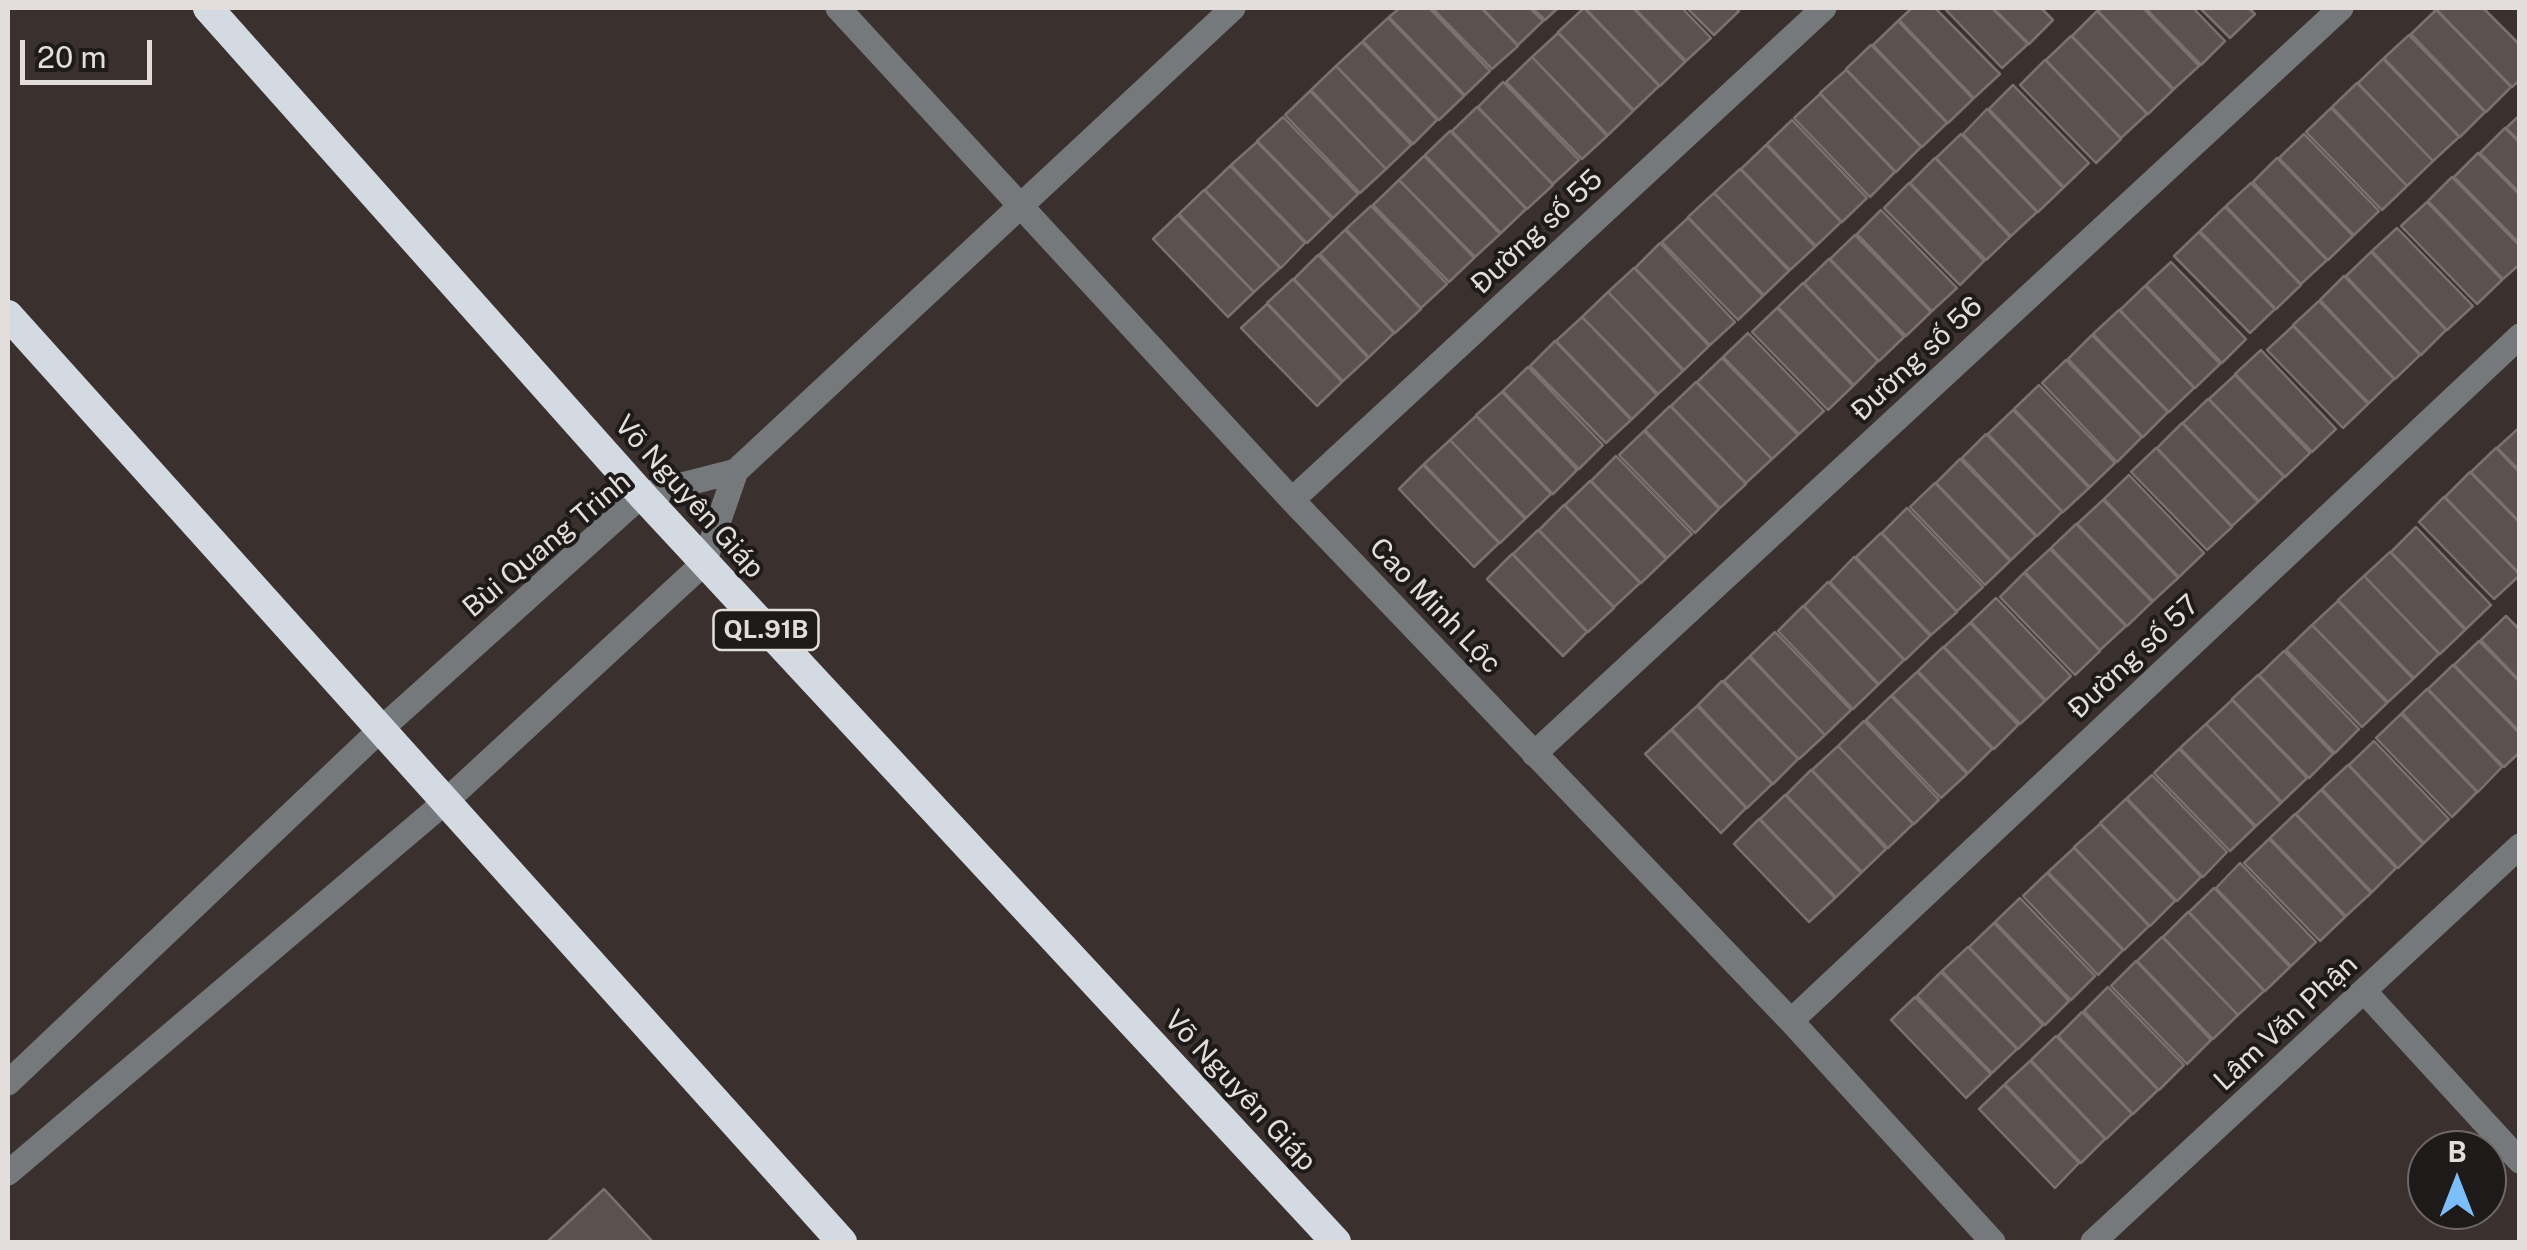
<!DOCTYPE html>
<meta charset="utf-8">
<style>
body{margin:0}
#map{position:relative;width:2527px;height:1250px;overflow:hidden;background:#3a312f;font-family:"Public Sans",sans-serif}
canvas{display:block}
.frame{position:absolute;inset:0;border:10px solid #e3dedc;pointer-events:none}
.north{position:absolute;left:2407px;top:1130px;width:100px;height:100px;box-sizing:border-box;background:#1e1a19;border:2px solid #6d6867;border-radius:50%;rotate:0deg;font-size:28px;font-weight:700;line-height:40px;text-align:center;color:#e3dedc}
.north::after{content:'';display:block;margin:auto;width:35px;height:45px;background:#7cbef9;clip-path:polygon(50% 0,100% 100%,50% 72%,0 100%)}
.scale{position:absolute;left:20px;top:40px;width:132px;height:45px;box-sizing:border-box;border:5px solid #e3dedc;border-top:0;padding-left:12px;font-size:30px;line-height:35px;white-space:nowrap;color:#e3dedc;-webkit-text-stroke:8px #1e1a19;paint-order:stroke}
</style>
<div id="map">
<canvas width="2527" height="1250"></canvas>
<div class="frame"></div>
<div class="north">B</div>
<div class="scale">20 m</div>
</div>
<script>
const ctx = document.querySelector('canvas').getContext('2d');
ctx.lineJoin = 'round';
function fillPath(path, color) { ctx.fillStyle = color; ctx.fill(path, 'evenodd'); }
function trace(path, color, width, dash) { ctx.strokeStyle = color; ctx.lineWidth = width; ctx.lineCap = dash ? 'butt' : 'round'; ctx.setLineDash(dash || []); ctx.stroke(path); }
function write(font, color, halo, rows, align = 'center') {
  ctx.font = font + ' "Public Sans",sans-serif'; ctx.lineWidth = 8; ctx.setLineDash([]); ctx.textBaseline = 'middle'; ctx.strokeStyle = halo; ctx.fillStyle = color; for (const [text, x, y, turn = 0] of rows) {
    ctx.save(); ctx.translate(x, y); ctx.rotate((+turn || 0) * Math.PI / 180); ctx.textAlign = isNaN(turn) ? turn : align; if (halo) ctx.strokeText(text, 0, 0); ctx.fillText(text, 0, 0); ctx.restore();
  }
}
const building = new Path2D(`
 M1400,8H1429L1490,71L1465,95L1389,17Z
 M1432,8H1481L1518,46L1492,69Z
 M1482,8H1530L1543,21L1518,45Z
 M1532,8H1558L1545,20Z
 M1584,8L1659,86L1634,110L1558,32Z
 M1585,8H1633L1685,62L1660,86Z
 M1634,8H1682L1711,38L1686,61Z
 M1687,8H1736L1739,11L1714,35Z
 M1912,8H1935L2000,74L1974,98L1899,20Z
 M1944,8H1992L2028,44L2002,68Z
 M1993,8H2041L2053,20L2029,44Z
 M2102,8H2143L2199,66L2174,89L2098,11Z
 M2145,8H2193L2225,41L2201,65Z
 M2200,8H2248L2255,14L2230,38Z
 M2483,8L2520,45V80L2512,87L2436,9Z
 M2436,10L2511,87L2486,112L2411,34Z
 M2097,11L2173,90L2148,114L2072,36Z
 M1388,18L1464,96L1439,120L1363,41Z
 M1898,21L1973,99L1948,123L1873,45Z
 M1558,33L1633,111L1608,135L1532,57Z
 M2409,35L2485,112L2460,137L2384,58Z
 M2071,36L2147,114L2121,138L2046,60Z
 M1362,42L1437,120L1413,144L1336,66Z
 M1871,45L1947,123L1922,147L1846,69Z
 M1532,57L1607,136L1582,159L1506,82Z
 M2383,59L2459,137L2433,161L2358,83Z
 M2045,60L2121,139L2096,163L2020,85Z
 M1336,66L1411,145L1386,169L1311,90Z
 M1846,70L1921,147L1896,172L1820,93Z
 M1503,82L1579,160L1553,184L1478,107Z
 M2357,83L2433,161L2407,186L2332,107Z
 M2013,85L2089,163L2064,187L1989,109Z
 M1310,91L1386,169L1360,193L1285,115Z
 M1820,94L1895,172L1870,197L1794,118Z
 M1477,107L1553,185L1527,209L1452,131Z
 M2331,108L2407,186L2382,210L2306,132Z
 M1987,109L2063,188L2038,212L1963,134Z
 M2520,115V142L2506,128Z
 M1283,117L1358,194L1333,218L1257,141Z
 M1792,120L1867,198L1842,222L1767,144Z
 M2505,128L2520,143V193L2480,153Z
 M1450,131L1526,209L1501,233L1425,155Z
 M1961,134L2037,212L2011,236L1936,158Z
 M2304,134L2379,211L2354,235L2279,158Z
 M1257,142L1332,219L1307,243L1231,165Z
 M1766,145L1841,222L1816,246L1741,169Z
 M2478,153L2520,195V244L2454,177Z
 M1424,156L1500,234L1475,257L1399,180Z
 M1935,158L2010,237L1986,260L1910,183Z
 M2277,158L2353,236L2328,260L2253,182Z
 M1230,166L1305,243L1281,268L1205,190Z
 M1740,169L1815,247L1790,270L1714,193Z
 M2452,177L2520,246V264L2503,279L2428,201Z
 M1399,180L1474,258L1449,282L1373,205Z
 M1909,183L1984,261L1960,285L1884,208Z
 M2251,183L2327,260L2301,284L2226,206Z
 M1204,190L1280,268L1254,292L1179,214Z
 M1714,193L1789,271L1764,295L1688,217Z
 M2427,202L2502,280L2477,304L2401,226Z
 M1371,206L1447,284L1421,308L1346,229Z
 M2225,207L2301,285L2276,309L2200,231Z
 M1881,210L1957,288L1932,311L1857,234Z
 M1178,215L1254,292L1228,317L1153,239Z
 M1688,218L1763,296L1738,320L1662,242Z
 M2397,228L2473,306L2447,330L2372,251Z
 M1345,230L1421,309L1395,333L1320,254Z
 M2199,232L2275,309L2250,333L2174,256Z
 M1855,235L1931,312L1906,336L1830,259Z
 M1660,243L1735,322L1710,345L1635,268Z
 M2371,252L2446,330L2421,355L2346,276Z
 M1318,255L1394,333L1369,357L1294,279Z
 M1829,259L1904,337L1879,361L1804,283Z
 M2171,262L2246,339L2222,363L2146,285Z
 M1634,268L1709,346L1684,370L1608,292Z
 M2344,276L2420,355L2395,379L2320,300Z
 M1293,279L1368,358L1343,381L1267,303Z
 M1803,283L1878,361L1854,385L1778,307Z
 M2145,286L2220,364L2195,388L2120,310Z
 M1608,292L1683,371L1658,394L1582,317Z
 M2319,301L2394,379L2369,403L2293,325Z
 M1267,304L1342,382L1317,406L1241,328Z
 M1777,308L1853,386L1828,410L1752,332Z
 M2119,310L2194,388L2169,412L2093,334Z
 M1582,317L1657,395L1632,419L1556,341Z
 M2293,326L2368,404L2343,428L2267,350Z
 M1748,333L1824,411L1799,434L1723,357Z
 M2092,335L2168,412L2143,437L2068,359Z
 M1555,341L1631,420L1606,443L1530,366Z
 M2261,350L2336,429L2312,452L2235,374Z
 M1722,358L1798,435L1772,459L1697,382Z
 M2066,360L2142,437L2117,462L2042,383Z
 M1528,367L1603,445L1579,469L1503,391Z
 M2235,375L2310,453L2285,477L2209,399Z
 M1696,382L1772,459L1746,483L1671,406Z
 M2039,385L2115,463L2090,487L2014,409Z
 M1502,392L1577,470L1553,494L1476,415Z
 M2208,399L2284,477L2259,501L2183,423Z
 M1670,406L1746,484L1720,508L1645,430Z
 M2013,410L2089,488L2063,512L1988,434Z
 M1476,416L1551,494L1526,518L1450,440Z
 M2182,423L2258,502L2232,526L2157,448Z
 M2520,427V471L2497,448Z
 M1644,431L1719,509L1695,533L1619,455Z
 M1986,434L2062,512L2037,536L1962,458Z
 M1450,440L1525,519L1500,543L1424,464Z
 M2156,448L2232,527L2207,550L2131,472Z
 M2496,448L2520,473V522L2471,472Z
 M1616,456L1692,534L1667,558L1591,481Z
 M1960,459L2036,536L2011,560L1936,483Z
 M1423,465L1499,543L1474,567L1399,489Z
 M2470,472L2520,523V574L2445,497Z
 M2129,475L2204,553L2179,577L2104,499Z
 M1590,481L1666,559L1641,583L1565,505Z
 M1935,483L2010,561L1985,585L1910,507Z
 M2444,497L2520,575L2494,599L2419,522Z
 M2103,500L2178,578L2153,601L2077,524Z
 M1564,505L1640,583L1614,607L1539,530Z
 M1907,508L1983,587L1957,611L1882,533Z
 M2076,524L2152,602L2127,626L2051,548Z
 M2416,527L2491,605L2466,629L2391,552Z
 M1538,530L1614,608L1588,632L1513,554Z
 M1881,533L1957,612L1931,635L1856,557Z
 M2050,549L2126,626L2100,650L2025,572Z
 M2390,552L2465,630L2440,654L2364,576Z
 M1512,554L1587,632L1563,656L1487,579Z
 M1854,557L1930,636L1905,660L1830,582Z
 M2024,573L2100,651L2075,675L2000,597Z
 M2364,576L2439,654L2414,678L2338,600Z
 M1828,582L1904,660L1879,684L1804,606Z
 M1996,598L2071,676L2046,700L1971,622Z
 M2338,601L2413,679L2388,702L2312,625Z
 M1803,606L1878,685L1853,709L1778,631Z
 M2506,616L2520,630V681L2481,640Z
 M1970,623L2045,701L2020,724L1944,647Z
 M2312,625L2387,703L2362,727L2286,650Z
 M1775,632L1851,710L1825,735L1750,656Z
 M2479,641L2520,682V732L2454,665Z
 M1943,647L2018,725L1994,749L1918,671Z
 M2284,651L2359,729L2335,753L2259,675Z
 M1749,657L1825,735L1799,759L1724,681Z
 M2453,665L2520,734V752L2504,767L2428,689Z
 M1917,672L1992,749L1968,773L1892,695Z
 M2258,675L2333,754L2309,778L2232,699Z
 M1722,681L1798,759L1773,784L1698,705Z
 M2427,689L2502,767L2478,792L2402,713Z
 M1891,696L1967,774L1941,798L1866,720Z
 M2232,700L2307,778L2282,802L2206,724Z
 M1697,706L1772,784L1747,808L1672,729Z
 M2401,714L2477,792L2452,817L2376,738Z
 M1864,721L1939,800L1914,824L1838,746Z
 M2206,724L2281,803L2256,826L2180,748Z
 M1671,730L1746,808L1721,833L1645,754Z
 M2374,741L2449,819L2424,843L2349,765Z
 M1838,746L1913,824L1888,848L1812,770Z
 M2179,749L2255,827L2230,851L2154,773Z
 M2348,765L2423,844L2398,868L2322,789Z
 M1811,770L1886,849L1862,872L1786,795Z
 M2152,775L2227,852L2203,877L2127,798Z
 M2321,790L2396,868L2372,892L2296,814Z
 M1785,795L1861,873L1836,897L1760,819Z
 M2126,799L2201,877L2177,901L2100,823Z
 M2295,814L2371,893L2346,916L2270,838Z
 M1759,819L1835,898L1809,922L1734,844Z
 M2100,824L2175,901L2150,926L2074,847Z
 M2269,839L2345,917L2320,941L2244,863Z
 M2074,848L2149,926L2124,950L2048,872Z
 M2240,863L2316,942L2291,966L2216,888Z
 M2047,873L2123,950L2098,975L2023,896Z
 M2214,888L2290,967L2265,991L2189,912Z
 M2020,898L2095,976L2071,1000L1995,922Z
 M2188,912L2264,991L2238,1015L2163,937Z
 M1994,923L2069,1001L2045,1025L1969,947Z
 M2162,937L2238,1015L2213,1039L2137,961Z
 M1968,947L2043,1025L2018,1049L1942,971Z
 M2136,961L2211,1040L2187,1064L2111,986Z
 M1941,972L2017,1049L1992,1073L1917,996Z
 M2108,987L2184,1065L2159,1090L2084,1011Z
 M1915,997L1991,1074L1966,1098L1891,1020Z
 M2082,1012L2158,1090L2133,1114L2058,1036Z
 M2056,1036L2132,1114L2106,1139L2031,1060Z
 M2030,1061L2105,1139L2081,1163L2005,1084Z
 M2004,1085L2079,1163L2055,1188L1979,1109Z
 M604,1189L653,1242H547Z`);
const minor = new Path2D(`
 M838,8L1292,500L1791,1021L1993,1242
 M1292,500L1824,8
 M1534,754L2341,8
 M2364,991L2520,1161
 M1791,1021L2520,336
 M8,1083L380,730L642,495L736,471L1233,8
 M8,1173L445,802L704,563L736,471
 M2093,1242L2520,846`);
const highway = new Path2D(`
 M208,8L642,495L1336,1242
 M8,315L842,1242`);
const shields = [
 [766,630,105]
];
const shieldNames = [
 ["QL.91B",766,630]
];
const streetNames = [
 ["Đường số 55",1537,232,-43],
 ["Đường số 56",1917,359,-43],
 ["Võ Nguyên Giáp",689,497,48],
 ["Bùi Quang Trinh",547,545,-40],
 ["Cao Minh Lộc",1435,606,46],
 ["Đường số 57",2134,657,-43],
 ["Lâm Văn Phận",2286,1023,-43],
 ["Võ Nguyên Giáp",1240,1091,47]
];
fillPath(building, '#5b514f');
trace(building, '#7b716f', 2.5);
trace(minor, '#76797c', 25);
trace(highway, '#d3dae2', 30);
for (const [x, y, w] of shields) { const box = new Path2D(); box.roundRect(x - w / 2, y - 20, w, 40, 8); ctx.fillStyle = '#1e1a19'; ctx.fill(box); trace(box, '#e3dedc', 2.5); }
write('bold 25px', '#e3dedc', null, shieldNames);
write('28px', '#e3dedc', '#1e1a19', streetNames);
</script>
